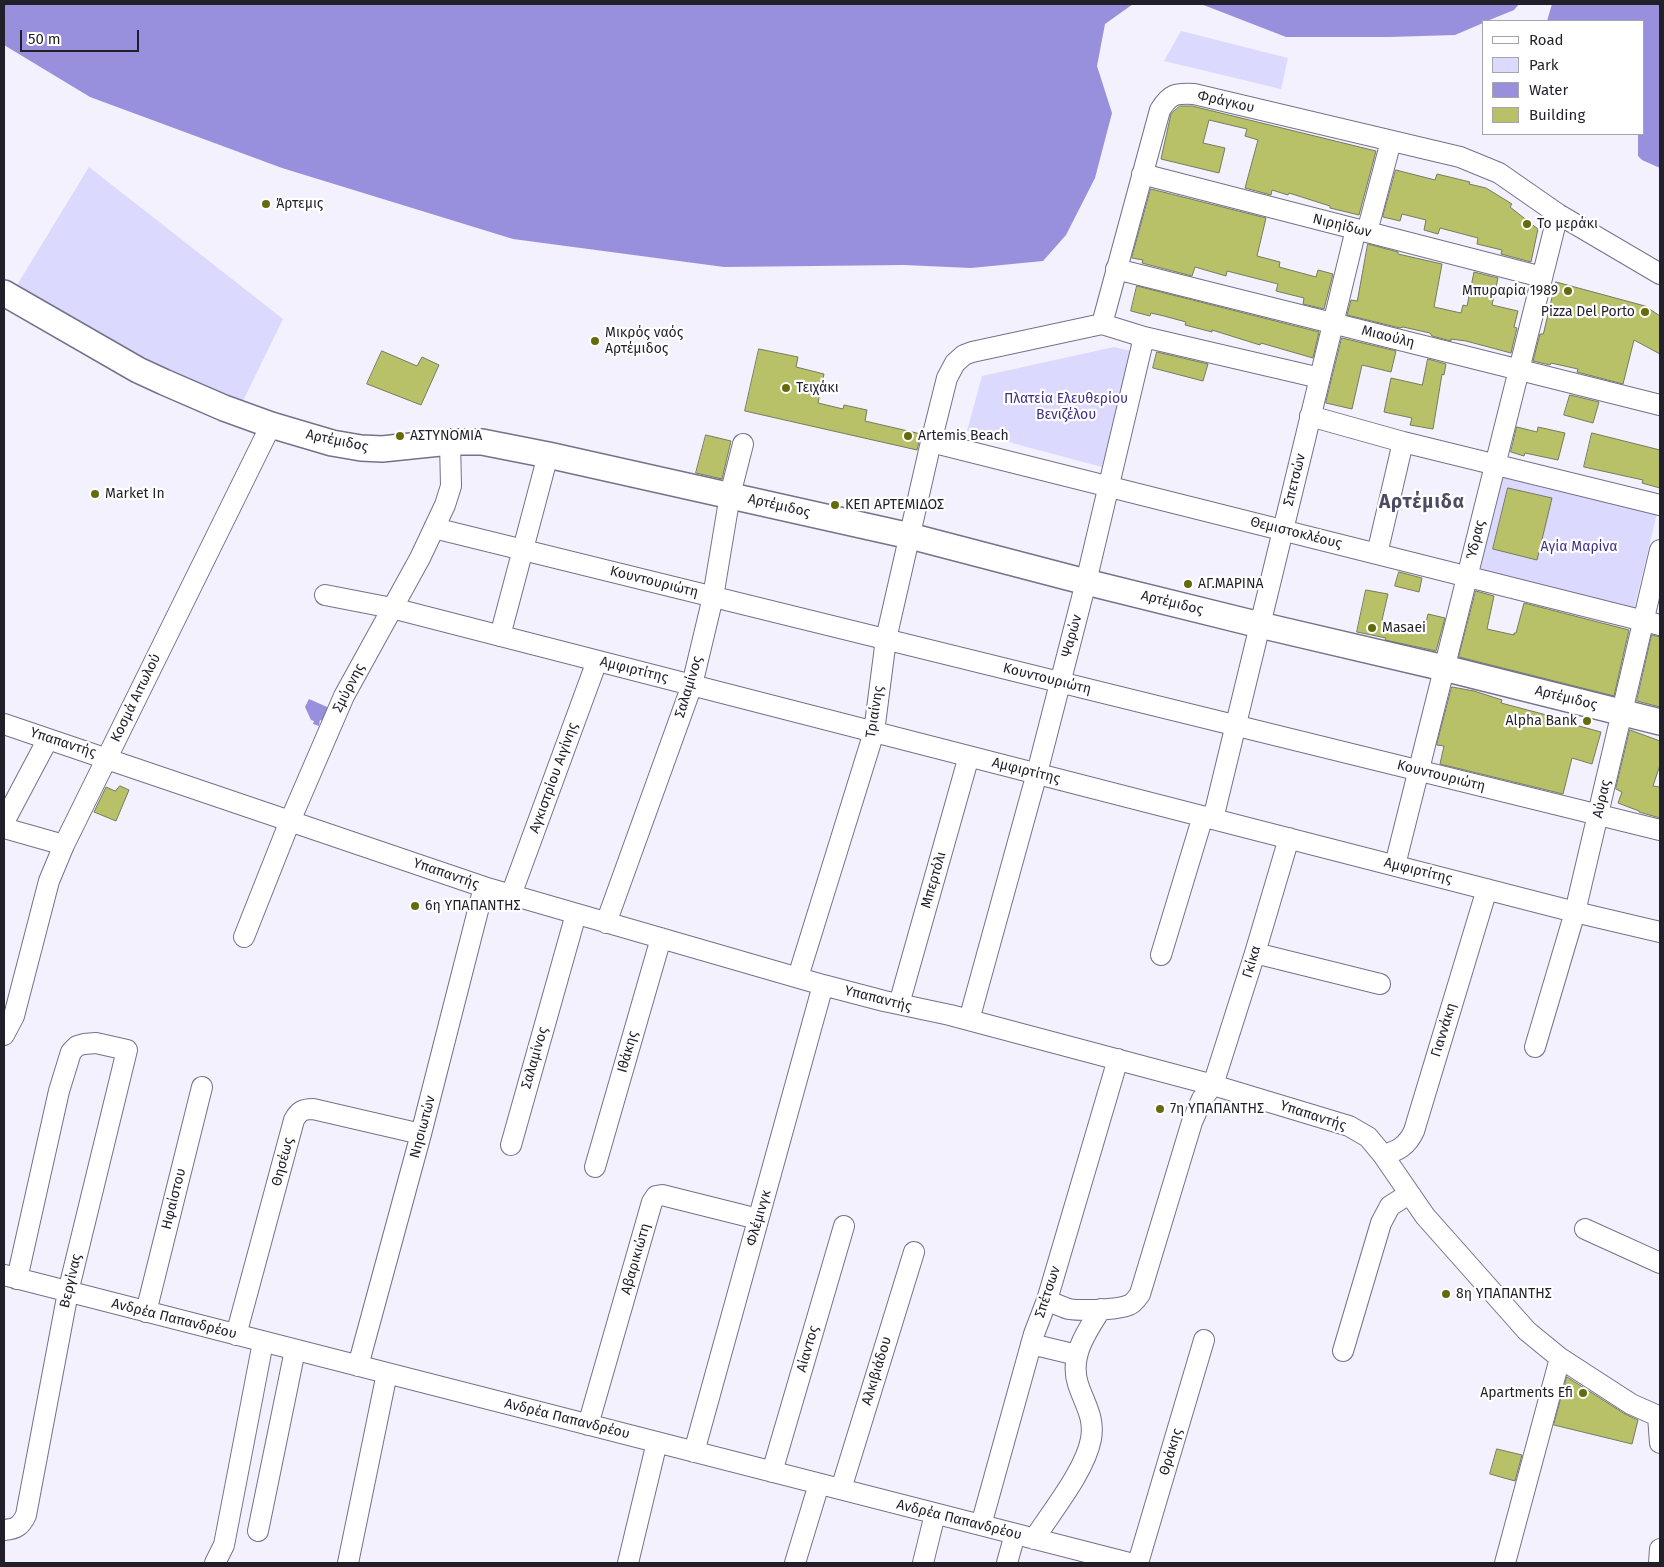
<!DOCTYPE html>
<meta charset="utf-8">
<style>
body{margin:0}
#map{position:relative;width:1664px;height:1567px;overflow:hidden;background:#f2f1fd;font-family:"Fira Sans",sans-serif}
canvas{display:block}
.frame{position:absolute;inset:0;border:5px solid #201f2a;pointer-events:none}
.legend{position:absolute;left:1482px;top:20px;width:162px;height:115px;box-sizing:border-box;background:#fff;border:1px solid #a6a5aa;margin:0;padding:6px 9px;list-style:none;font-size:15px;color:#201f2a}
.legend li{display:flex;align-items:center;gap:10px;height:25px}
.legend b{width:25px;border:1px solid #a6a5aa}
.scale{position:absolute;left:20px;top:30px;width:119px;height:22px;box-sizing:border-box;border:2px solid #201f2a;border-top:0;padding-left:6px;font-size:15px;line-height:18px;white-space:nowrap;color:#201f2a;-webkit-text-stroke:4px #fff;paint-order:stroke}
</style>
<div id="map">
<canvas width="1664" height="1567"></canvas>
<div class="frame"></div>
<ul class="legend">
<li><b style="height:6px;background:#fff"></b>Road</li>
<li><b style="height:14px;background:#dbd9fe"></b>Park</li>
<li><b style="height:14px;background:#9990dd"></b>Water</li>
<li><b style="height:14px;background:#b8c068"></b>Building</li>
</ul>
<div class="scale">50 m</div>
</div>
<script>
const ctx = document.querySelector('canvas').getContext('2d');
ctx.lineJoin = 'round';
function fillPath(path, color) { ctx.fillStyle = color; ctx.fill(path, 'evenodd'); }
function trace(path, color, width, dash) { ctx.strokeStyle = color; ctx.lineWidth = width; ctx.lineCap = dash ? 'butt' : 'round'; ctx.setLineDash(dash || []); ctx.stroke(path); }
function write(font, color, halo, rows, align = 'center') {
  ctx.font = font + ' "Fira Sans",sans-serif'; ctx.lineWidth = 4.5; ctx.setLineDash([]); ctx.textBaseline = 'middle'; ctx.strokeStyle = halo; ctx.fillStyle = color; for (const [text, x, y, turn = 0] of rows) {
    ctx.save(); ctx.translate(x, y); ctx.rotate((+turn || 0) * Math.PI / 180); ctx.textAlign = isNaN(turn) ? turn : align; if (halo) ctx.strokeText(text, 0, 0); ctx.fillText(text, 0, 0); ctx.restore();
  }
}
const green = new Path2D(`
 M1181,31L1288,58L1281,89L1164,61Z
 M89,167L283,319L241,405L153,367L14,290Z
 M1114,347L1131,351L1102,467L967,431L982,376Z
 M1494,474L1657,513L1633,613L1470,573Z`);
const water = new Path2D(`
 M4,4H1133L1105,24L1097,66L1112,113L1095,178L1066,235L1043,261L971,268L904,265L724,267L513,239L282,168L90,97L4,45Z
 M1201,4H1519L1514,10L1487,21H1483V23L1455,35L1389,37H1286Z
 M1552,4H1660V168L1642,160L1638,156V134H1643V21H1547Z
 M309,699L334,710L327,723L320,720L319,726L313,724L314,721L311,720L305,707Z`);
const building = new Path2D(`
 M1180,106H1192L1376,151L1359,215L1330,208V206L1289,193L1288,195L1272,190L1271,195L1245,188L1258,140L1245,136L1247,129L1209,120L1203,143L1225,148L1219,173L1161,159L1171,114Z
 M1396,170L1435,180L1437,174L1470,182L1469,184L1486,188L1512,204L1510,207L1538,229L1531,262L1501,254L1502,250L1477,244L1478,238L1440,228L1438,234L1424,230L1426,220L1402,214L1400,221L1383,217Z
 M1151,189L1266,218L1257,256L1280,262L1279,267L1316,277L1318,270L1333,274L1324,309L1303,304L1304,298L1276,291L1278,284L1227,271L1226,276L1195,267L1192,276L1142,263L1143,260L1132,258Z
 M1368,244L1398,252V254L1442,264L1434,307L1461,313L1463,305L1467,306L1474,272L1498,278L1492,305L1518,311L1514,327L1517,328L1511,353L1466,341L1451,339V341L1432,336L1430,333L1403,327L1400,328L1347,315L1351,300L1357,301Z
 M1556,282L1645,306L1660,316V354L1634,340L1623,384L1577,372L1578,369L1551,363L1550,365L1533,361L1540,334H1543Z
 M1137,286L1319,332L1313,358L1261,343L1260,345L1212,330V332L1185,325L1186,322L1164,316L1151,313L1150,316L1131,311Z
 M1342,338L1396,351L1391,372L1362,365L1352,409L1326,403Z
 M759,349L798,357L796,367L824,374L818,403L843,409L844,405L867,410L865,421L921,434L917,450L745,411Z
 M382,351L417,366L422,357L439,365L421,405L367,384Z
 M1157,352L1208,364L1203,381L1153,368Z
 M1428,359L1446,364L1444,375L1442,374L1433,429L1410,425L1412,418L1384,412L1391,378L1422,385Z
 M1570,395L1599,402L1593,423L1564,415Z
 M1517,427L1537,432L1538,427L1565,433L1558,460L1525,453L1524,456L1511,452Z
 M1592,433L1660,450V488L1642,483L1643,480L1584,467Z
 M706,435L731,441L722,479L696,473Z
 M1508,488L1552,498L1537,560L1493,549Z
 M1399,572L1422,578L1419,592L1395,586Z
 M1366,590L1388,594L1382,620L1424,631L1428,614L1445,618L1436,651L1385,640L1386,638L1357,632Z
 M1476,591L1494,596L1487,629L1514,635V633H1516L1524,603L1629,630L1614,696L1459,657Z
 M1652,635L1660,637V707L1637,701Z
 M1452,687L1474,691L1502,700L1501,703L1558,718L1557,720L1601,732L1592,764L1572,758L1563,794L1440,764L1444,746L1437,745Z
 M1630,730L1660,741V765L1653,786L1660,787V818L1639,812V811L1618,803L1622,792L1616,789Z
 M120,786L129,790L116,821L94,812L106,787L115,791Z
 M1567,1377L1625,1414L1638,1420L1632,1444L1554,1425Z
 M1497,1449L1522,1455L1515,1481L1490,1474Z`);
const minor = new Path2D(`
 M1142,174L1542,277
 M1367,232L1391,141
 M1116,269L1660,405
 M1102,324L1144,337L1320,378
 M1310,416L1403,442L1660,505
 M931,442L1660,625
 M434,528L1660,830
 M1377,554L1403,442
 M325,595L392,608L1575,912L1660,932
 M500,636L548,455
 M4,724L484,887L823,985L884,1001L950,1015L1213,1085L1349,1126L1368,1137L1383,1155L1425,1216L1527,1331L1560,1358L1631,1404L1658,1416
 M1213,819L1356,229
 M4,822L48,739
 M4,828L64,845
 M1395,865L1558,214
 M511,895L597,661
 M606,923L692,685L713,597L730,495L743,444
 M244,937L290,821L344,696L420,558L445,505L451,486L450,442
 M1255,953L1380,984
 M1161,955L1203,816
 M798,977L874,732L886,639L931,442L947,378L955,363L964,355L972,352L1102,324L1160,110C1170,94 1175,93 1194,94L1460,157L1499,173L1558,214L1660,274
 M899,1004L969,756
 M969,1020L1037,773L1086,582L1144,337
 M4,1035L14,1016L49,881L64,845L271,425
 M1535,1047L1575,912L1660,550
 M511,1145L576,914
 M1383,1155C1398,1151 1407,1146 1414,1131L1487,889
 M595,1167L661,938
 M1585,1229L1660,1263
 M4,1275L1129,1563
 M1047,1300C1054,1303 1061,1307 1069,1309C1081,1311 1118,1310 1129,1305C1134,1303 1137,1298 1140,1294L1192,1122L1202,1099L1213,1085L1255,953L1289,838
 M146,1312L202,1087
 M236,1335L294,1120C299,1111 303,1109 313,1109L421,1134
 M1031,1344L1077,1355
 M1343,1351L1381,1223L1390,1206L1409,1194
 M358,1366L421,1134L484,887
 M1658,1416L1660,1443
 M588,1425L652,1202L656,1196L662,1195L758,1219
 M694,1452L823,985
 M772,1472L844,1226
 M841,1489L914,1252
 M981,1525L1034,1334L1047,1300L1118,1059
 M4,1530C16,1529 21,1526 26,1515L68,1292L127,1050L96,1043L84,1044L77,1046L71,1052L59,1091L17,1279
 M258,1531L295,1350
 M1034,1539C1052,1511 1085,1471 1091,1439C1095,1417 1084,1403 1078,1384C1069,1356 1087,1331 1101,1309
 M215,1563L224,1545L263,1342
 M348,1563L387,1373
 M628,1563L657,1442
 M795,1563L819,1484
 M923,1563L935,1514
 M1007,1563L1015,1534
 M1138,1563L1204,1340
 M1505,1563L1560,1358
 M1659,1563L1660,1549`);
const major = new Path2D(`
 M4,293L138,370L164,382L224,408L271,425L332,443L361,448L382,449L450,442H482L548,455L910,536L1086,582L1260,625L1444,668L1660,722`);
const markers = [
 [266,204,5,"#656a0c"],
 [1527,224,5,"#656a0c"],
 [1568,291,5,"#656a0c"],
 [1645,312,5,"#656a0c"],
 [595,341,5,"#656a0c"],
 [786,388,5,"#656a0c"],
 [400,436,5,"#656a0c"],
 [908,436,5,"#656a0c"],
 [95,494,5,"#656a0c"],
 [835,505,5,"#656a0c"],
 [1188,584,5,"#656a0c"],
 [1372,628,5,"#656a0c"],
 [1587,721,5,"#656a0c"],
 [415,906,5,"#656a0c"],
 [1160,1109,5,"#656a0c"],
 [1446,1294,5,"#656a0c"],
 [1583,1393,5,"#656a0c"]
];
const streetNames = [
 ["Φράγκου",1226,102,13],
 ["Νιρηίδων",1342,226,14],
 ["Μιαούλη",1388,337,14],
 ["Αρτέμιδος",337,441,12],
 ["Σπετσών",1295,480,-76],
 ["Αρτέμιδος",779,506,13],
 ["Θεμιστοκλέους",1296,533,14],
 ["Ύδρας",1476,540,-76],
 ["Κουντουριώτη",654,582,14],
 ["Αρτέμιδος",1172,603,14],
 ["Ψαρών",1072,636,-75],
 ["Αμφιρτίτης",634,670,14],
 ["Κουντουριώτη",1047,679,14],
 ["Σαλαμίνος",689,687,-73],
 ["Σμύρνης",349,688,-63],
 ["Κοσμά Αιτωλού",136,698,-64],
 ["Αρτέμιδος",1566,698,14],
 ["Τριαίνης",875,712,-81],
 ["Υπαπαντής",63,743,18],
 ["Αμφιρτίτης",1026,771,14],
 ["Κουντουριώτη",1441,776,14],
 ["Αγκιστρίου Αιγίνης",554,778,-70],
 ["Αύρας",1602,799,-77],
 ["Αμφιρτίτης",1418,871,14],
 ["Υπαπαντής",446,874,19],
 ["Μπερτόλι",934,880,-74],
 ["Γκίκα",1252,962,-73],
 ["Υπαπαντής",878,999,14],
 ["Γιαννάκη",1444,1030,-73],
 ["Ιθάκης",628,1052,-74],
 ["Σαλαμίνος",535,1058,-74],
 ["Υπαπαντής",1313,1116,18],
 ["Νησιωτών",423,1127,-75],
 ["Θησέως",283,1162,-75],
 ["Ηφαίστου",174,1199,-76],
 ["Φλέμινγκ",759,1218,-74],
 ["Αβαρικιώτη",636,1259,-74],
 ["Βεργίνας",71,1281,-77],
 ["Σπέτσων",1048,1292,-72],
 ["Ανδρέα Παπανδρέου",174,1319,14],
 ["Αίαντος",808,1349,-74],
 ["Αλκιβιάδου",877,1371,-73],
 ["Ανδρέα Παπανδρέου",567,1419,14],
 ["Θράκης",1171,1452,-73],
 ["Ανδρέα Παπανδρέου",959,1520,14]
];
const poiNames = [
 ["Άρτεμις",276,204],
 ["Το μεράκι",1537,224],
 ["Μπυραρία 1989",1558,291,"right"],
 ["Pizza Del Porto",1635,312,"right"],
 ["Μικρός ναός",605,333],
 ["Αρτέμιδος",605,349],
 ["Τειχάκι",796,388],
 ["ΑΣΤΥΝΟΜΙΑ",410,436],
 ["Artemis Beach",918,436],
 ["Market In",105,494],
 ["ΚΕΠ ΑΡΤΕΜΙΔΟΣ",845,505],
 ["ΑΓ.ΜΑΡΙΝΑ",1198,584],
 ["Masaei",1382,628],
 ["Alpha Bank",1577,721,"right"],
 ["6η ΥΠΑΠΑΝΤΗΣ",425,906],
 ["7η ΥΠΑΠΑΝΤΗΣ",1170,1109],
 ["8η ΥΠΑΠΑΝΤΗΣ",1456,1294],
 ["Apartments Efi",1573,1393,"right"]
];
const parkNames = [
 ["Πλατεία Ελευθερίου",1066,399],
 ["Βενιζέλου",1066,415],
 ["Αγία Μαρίνα",1579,547]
];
const districtNames = [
 ["Αρτέμιδα",1422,503]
];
fillPath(green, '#dbd9fe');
fillPath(water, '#9990dd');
fillPath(building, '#b8c068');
trace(building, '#777a60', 1);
trace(minor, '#73728b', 22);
trace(major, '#73728b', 28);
trace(minor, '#fff', 20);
trace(major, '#fff', 25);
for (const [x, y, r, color] of markers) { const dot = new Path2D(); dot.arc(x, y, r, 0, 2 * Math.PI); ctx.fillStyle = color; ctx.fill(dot); trace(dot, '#fff', 2); }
write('14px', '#201f2a', '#fff', streetNames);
write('14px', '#201f2a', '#fff', poiNames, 'left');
write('14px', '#422d87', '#fff', parkNames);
ctx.letterSpacing = '1px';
write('bold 19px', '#4d4b63', '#fff', districtNames);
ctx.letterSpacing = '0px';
</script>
